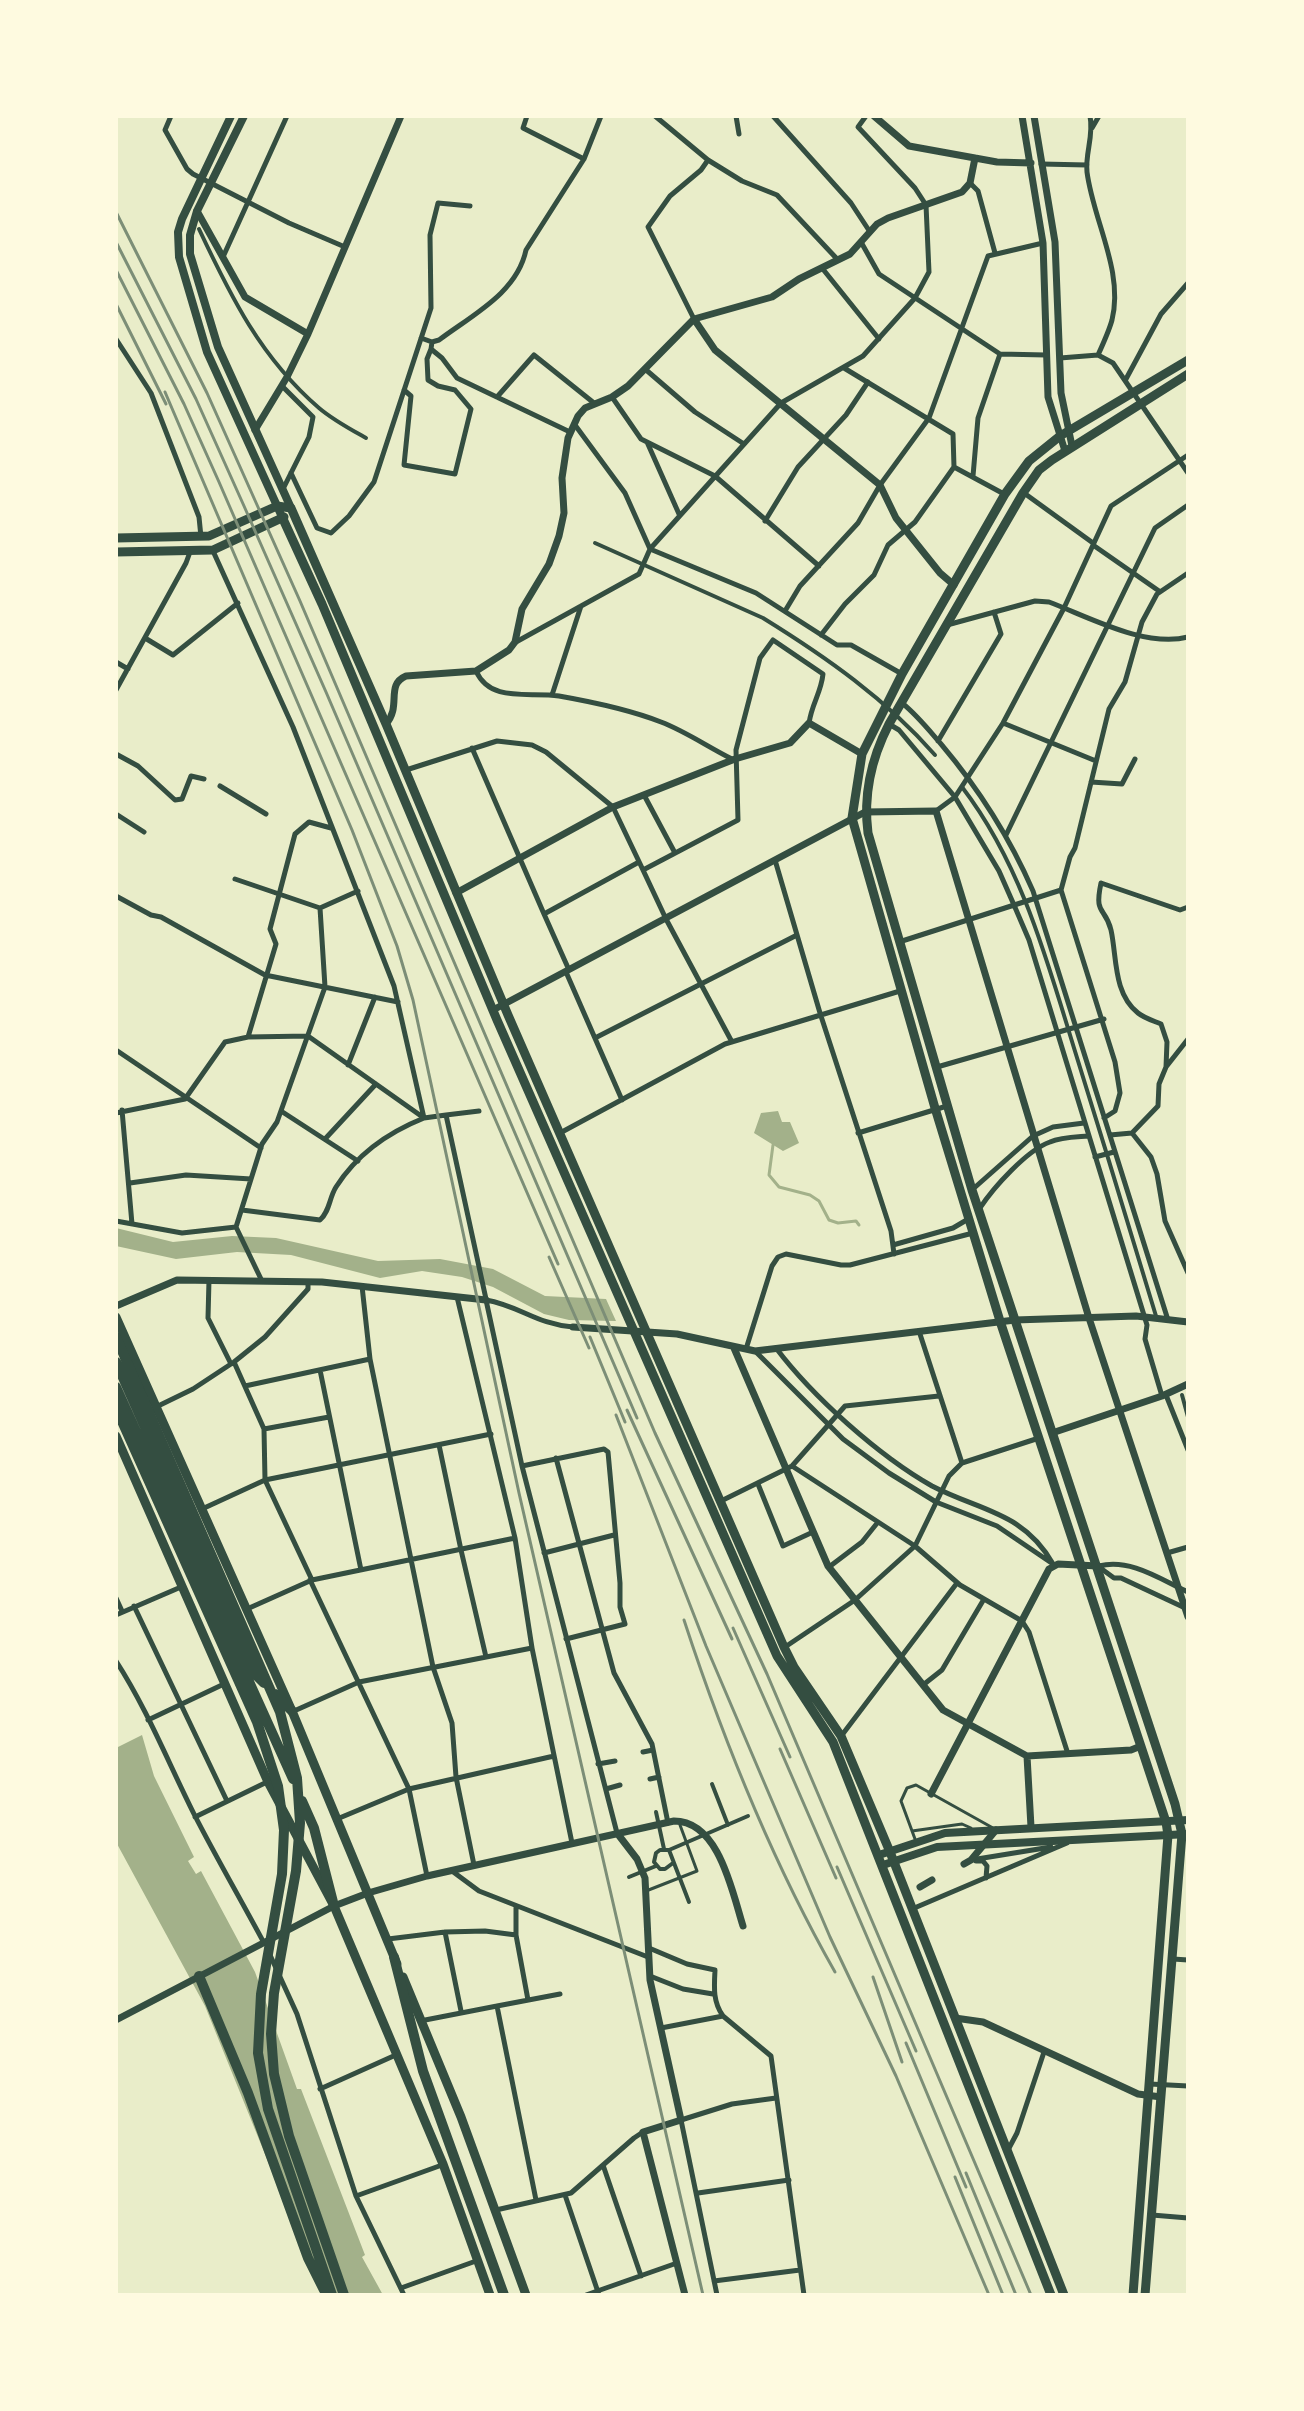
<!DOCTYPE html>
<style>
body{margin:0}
#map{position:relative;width:1304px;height:2411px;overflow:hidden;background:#e9edc9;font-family:Mulish,sans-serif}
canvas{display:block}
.frame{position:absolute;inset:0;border:118px solid #fefae0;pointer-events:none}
</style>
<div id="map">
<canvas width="1304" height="2411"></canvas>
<div class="frame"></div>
</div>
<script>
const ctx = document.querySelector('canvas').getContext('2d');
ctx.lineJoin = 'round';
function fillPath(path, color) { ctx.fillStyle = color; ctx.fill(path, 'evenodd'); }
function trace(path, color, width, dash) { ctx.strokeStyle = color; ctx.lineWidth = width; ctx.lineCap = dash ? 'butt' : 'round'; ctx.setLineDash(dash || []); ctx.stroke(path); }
const water = new Path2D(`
 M778,1111L782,1122H790L799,1143L783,1151L754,1133L761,1113Z
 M116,1228L173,1242L232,1236L276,1238L378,1261L440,1259L493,1269L545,1296L606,1299L616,1321L569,1320L544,1314L493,1287L462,1277L422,1271L380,1278L291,1255L237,1252L176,1259L116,1246Z
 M142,1735L154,1776L194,1857L188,1861L196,1874L201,1871L255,1972L297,2089H301L365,2255L362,2257L383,2295H322L205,2006L116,1842V1748Z`);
const stream = new Path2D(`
 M773,1145L769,1175L779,1187L810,1195L819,1201L829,1220L838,1223L856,1221L859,1225`);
const service = new Path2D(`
 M912,1831L962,1824L971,1828
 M915,1839L901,1801L907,1788L916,1785L993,1828
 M646,1891L697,1871L680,1825`);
const pedestrian = new Path2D(`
 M199,229C231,297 261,358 319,408C333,420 350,429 366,438
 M595,543L763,618C826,657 886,699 935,755
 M962,787C1021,864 1046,957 1074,1048C1102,1137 1129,1227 1156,1316
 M1182,1395L1188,1417
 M712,1784L728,1825
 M656,1812L664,1849
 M669,1850H660L656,1853L654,1862L660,1869H665L673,1863
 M629,1877L656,1866
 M689,1902L669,1850L748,1816`);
const minor = new Path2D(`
 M171,116L165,130L187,169L193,174L289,223L345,247
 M527,116L523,128L584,159
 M655,116L708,160L701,170L670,196L648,227L694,319
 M736,116L739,134
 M773,116L851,203L870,232
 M1090,116C1094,136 1085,153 1087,172C1093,220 1124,271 1112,320C1109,331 1103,344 1098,355
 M1092,128L1099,116
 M708,160L742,181L777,195L838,260
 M1041,164L1087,165
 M970,183L978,191L995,253
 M861,242L879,274L1000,354L1046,355
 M223,257L287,116
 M822,268L879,339
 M421,338L432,342L431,349L442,358L457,378L570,432
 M116,339L151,393L199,517L201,537
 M432,342L439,340C472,315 517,293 526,250L584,159L601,116
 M1060,358L1098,355L1113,363L1188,473
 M844,368L953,434L954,467
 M645,369L695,412L744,444
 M1126,379L1161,314L1188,283
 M282,386L313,417L309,437L283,489
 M404,390L411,396L404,465L455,474L471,409L455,390L438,386L428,380L427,359L431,349
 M497,397L534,355L594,403
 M612,397L641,439L715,476L819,566
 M575,425L625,493L650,549L756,593L837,645H851L902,674
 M647,442L679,514
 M291,473L317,528L331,533L349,516L374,482L431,308L430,235L438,203L470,206
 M973,476L978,418L1000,354
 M1024,493L1093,543
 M765,521L798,467L846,415L868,382
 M1093,545L1159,591
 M213,551L293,727L394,986L424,1118C389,1132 357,1154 336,1187C329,1198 330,1211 320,1220L242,1210
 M785,611L800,586L858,523L880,485L929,418L988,256L1043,243
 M947,625L1035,601L1049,602C1089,617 1145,648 1188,637
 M821,635L845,604L874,575L888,545L915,522L954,467L1004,494
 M145,638L173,655L238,603
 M516,642L639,574L650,549L781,403L863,356L915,298L929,272L926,205L915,188L858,127L866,116
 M116,662L128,669
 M476,671C491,704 530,691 559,696C593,702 628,709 661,722C685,731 708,747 732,759
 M116,690L186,563L190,552
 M552,695L581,606
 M902,703C917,715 928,729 941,744C979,789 1009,836 1033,891L1168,1320
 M1003,723L1096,761
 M889,724L899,730L955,797L999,871L1014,905L1029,940L1147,1325L1145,1339L1162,1396
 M938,741L1001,634L994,612
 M472,748L544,914L639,862
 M116,754L138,766L175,800L182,799L191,776L204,779
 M406,770L497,741L532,745L546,752L613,807L643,870
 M1091,782L1122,784L1135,759
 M220,786L266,814
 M644,795L675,853
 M936,811L955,797L1003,723L1064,608L1111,506L1188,455
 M116,814L144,832
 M1006,835L1155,528L1188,505
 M775,860L820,1013L891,1231L894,1254
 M235,879L320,908L325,987L277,1122L262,1144L236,1227L261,1279
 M116,896L151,915L161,917L265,975L398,1002
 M320,908L358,891
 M544,914L569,970
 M899,942L1061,890
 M566,972L622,1100
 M248,1037L276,944L270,929L295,834L309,822L331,828
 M595,1038L797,935
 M732,1042L666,919L643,870L738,820L736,750L760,658L773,640L823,674C821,693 812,703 809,723
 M116,1050L261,1148
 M348,1065L375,997
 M937,1067L1104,1019
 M1166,1067L1167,1042L1161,1024C1154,1021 1144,1018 1138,1013C1113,993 1117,957 1111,930C1105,906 1094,916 1101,883L1180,910L1188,907
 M122,1110L132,1224
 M281,1111L358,1161
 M479,1111L446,1115L486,1299
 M116,1113L185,1099L225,1042L248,1037L308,1036L424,1118L446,1115
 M1104,1118L1115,1111L1120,1093L1115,1062L1061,890L1070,857L1075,848L1109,709L1125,682L1142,622L1157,594L1188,573
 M560,1133L725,1044L900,991
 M858,1133L947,1106
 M1132,1133L1151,1157L1157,1174L1165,1221L1188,1273
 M1110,1135L1132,1133L1158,1106L1159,1084L1166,1067L1188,1039
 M325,1139L376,1084
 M1095,1157L1114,1152
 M130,1183L186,1175L251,1179
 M973,1189L1033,1136L1053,1127L1084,1123
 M980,1208C993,1188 1027,1150 1050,1142C1061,1137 1076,1137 1088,1136
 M116,1221L182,1233L236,1227
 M893,1245L953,1228L970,1218
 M209,1280L208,1318L231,1364
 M362,1286L370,1359L433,1667L452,1723L456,1777L474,1865
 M457,1297L515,1538L532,1648
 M573,1327C536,1324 520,1306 486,1300L522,1466L617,1833
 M919,1331L962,1463
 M776,1348C813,1397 879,1456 932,1486C980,1511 1024,1512 1053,1564
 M746,1349L772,1266L778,1257L786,1254L841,1265H850L973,1233
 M755,1351L843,1439L889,1473L936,1502L997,1526L1053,1564
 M234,1362L264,1429L265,1480L312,1580
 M320,1370L361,1570
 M245,1386L370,1359
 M1166,1395L1188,1450
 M156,1407L193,1389L234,1362L265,1337L308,1289V1282
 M264,1429L329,1417
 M439,1445L461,1550L486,1657
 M556,1458L614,1673L652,1744L668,1823
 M522,1466L604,1449L608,1452L620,1583V1607L625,1624L566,1639
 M792,1466L845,1406L939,1396
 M758,1484L783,1546L813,1532
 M721,1501L792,1466L915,1546L960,1585L1022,1621L1029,1632L1068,1754
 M202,1509L265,1480L491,1434
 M544,1553L614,1535
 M1167,1553L1188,1547
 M1099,1566C1130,1558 1160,1579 1188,1592
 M829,1567L862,1542L878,1522
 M1099,1567L1114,1578H1121L1183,1607
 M310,1580L409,1789L427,1876
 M116,1598L122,1611
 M134,1606L227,1801
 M247,1609L312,1580L515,1538
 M116,1615L181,1587
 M785,1647L855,1600L915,1546L949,1476L962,1463L1039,1438
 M116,1661C147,1709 168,1762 194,1814C216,1857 241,1900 264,1943
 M923,1685L942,1670L984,1599
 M294,1711L359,1682L532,1648L572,1843
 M148,1720L224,1684
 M842,1735L957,1583
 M643,1752L653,1750
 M598,1764L615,1761
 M650,1779L659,1777
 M606,1789L620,1785
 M195,1817L267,1782
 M337,1819L409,1789L554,1756
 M971,1860L1051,1847
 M976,1861H983L987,1866L986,1878
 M452,1871L479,1891L648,1957
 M516,1906V1935L528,2000
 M912,1909L1067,1843
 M445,1932L461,2011
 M388,1939L445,1932L485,1931L516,1935
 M649,1948L687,1964L715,1970C714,1988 713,2002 723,2016L771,2056L804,2295
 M270,1955L297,2014L356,2196L404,2295
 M1173,1959L1188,1960
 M650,1976L683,1989L713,1994
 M420,2021L497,2006
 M661,2028L723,2016
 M1150,2084L1188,2086
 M320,2089L398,2054
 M1008,2150L1017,2133L1044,2052
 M603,2165L641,2276
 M698,2193L789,2180
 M565,2195L599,2295
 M356,2196L442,2165
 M536,2200L497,2006L560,1994
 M496,2210L571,2193L634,2138L643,2132
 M1152,2215L1188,2218
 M714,2281L800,2270
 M401,2288L476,2261
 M586,2295L677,2263
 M717,2295L681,2120L732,2104L776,2098`);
const tertiary = new Path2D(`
 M874,116L909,146L997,162L1031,163
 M1022,116L1043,243L1048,397L1065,451
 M1034,116L1055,242L1061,393L1072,446
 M197,211L245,297L308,334
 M694,319L715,350L880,485L896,518L940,573L954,585
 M255,430L287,377L308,334L401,116
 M386,724C402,706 385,685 406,676L476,671L509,650L515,642L522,609L549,564L559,536L564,513L562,478L568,438L578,416L585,408L612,397L628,386L694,319L772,297L799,279L850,254L877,224L888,218L962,192L970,183L975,158
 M456,893L613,807L735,759L790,743L809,723L862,754
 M493,1010L865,812L936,811L1089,1318L1188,1617
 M116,1306L177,1280L322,1282L486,1300
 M573,1327L677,1334L755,1351L1015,1320L1136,1316L1188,1322
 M734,1348L828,1566L943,1710L1027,1756L1131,1750L1141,1746
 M1052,1433L1162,1396L1188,1384
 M1027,1756L1031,1827
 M931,1794L1049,1569L1058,1564L1098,1566
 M617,1833L637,1859L645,1878L650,1980L681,2120L643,2132L685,2295
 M964,1864L971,1860L996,1830
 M920,1887L932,1880
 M955,2018L983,2022L1138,2094L1161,2097
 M116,2020L334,1906L368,1893L427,1876L674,1821C719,1821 732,1891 743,1926`);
const primary = new Path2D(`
 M231,116L182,219L178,232L179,257L207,352L283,519
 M244,116L197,211L190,235V254L218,347L291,508
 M879,1855L945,1833L1188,1820
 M883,1865L937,1847L1188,1834`);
const trunk = new Path2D(`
 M291,508L386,724L508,1015L784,1647L794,1667L841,1736L890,1852L1064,2295
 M283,519L322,604L497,1020L777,1656L833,1742L1051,2295
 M116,538L209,536L277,506L291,508
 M116,552L213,550L284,517
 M116,1317L292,1711L397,1964
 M116,1436L268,1782L334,1906L443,2164L490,2295
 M403,1977L461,2117L526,2295
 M1133,2295L1168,1835L1166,1822L1000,1321L935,1108L852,818L862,754L902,674L1005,494L1029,461L1060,436L1188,360
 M1145,2295L1182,1834L1175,1804L972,1190L868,833C863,794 871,759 889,724L1023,493L1039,470L1052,460L1188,374`);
const motorway = new Path2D(`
 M116,1337L280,1712L297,1778L300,1823L296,1871L274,1993L271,2034L274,2074L289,2136L344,2295
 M116,1362L249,1660L256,1675L264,1683
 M116,1387L293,1779
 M116,1408L257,1722L278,1786L284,1830L282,1874L261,1994L258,2053L268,2109L332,2295
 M275,1694L292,1711
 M302,1801L314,1828L334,1906
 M394,1957L423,2071L504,2295
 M199,1976L248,2093L308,2258L324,2290`);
const rail = new Path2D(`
 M116,212L207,393L300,601L655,1433L767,1674L1031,2295
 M116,242L196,399L244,506L326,692L637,1418
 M116,270L184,404L219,482L558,1264
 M116,304L166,404
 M165,392L352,830L397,946L413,1000L519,1493L703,2295
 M549,1257L589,1348
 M590,1337L625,1422
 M627,1410L732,1639
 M616,1415L706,1646L830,1937L896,2076L989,2295
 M684,1620C723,1739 773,1863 835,1972
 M733,1628L790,1757
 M780,1749L836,1878
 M837,1867L916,2051
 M873,1977L902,2062
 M906,2043L966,2187
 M966,2173L1016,2295
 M955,2177L1003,2295`);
fillPath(water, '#a3b18a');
trace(stream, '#a3b18a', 3);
trace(service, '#344e41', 3);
trace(pedestrian, '#344e41', 4);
trace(minor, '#344e41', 5);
trace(tertiary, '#344e41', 7);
trace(primary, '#344e41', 8);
trace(trunk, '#344e41', 9);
trace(motorway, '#344e41', 10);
trace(rail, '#7c8e77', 3);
</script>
